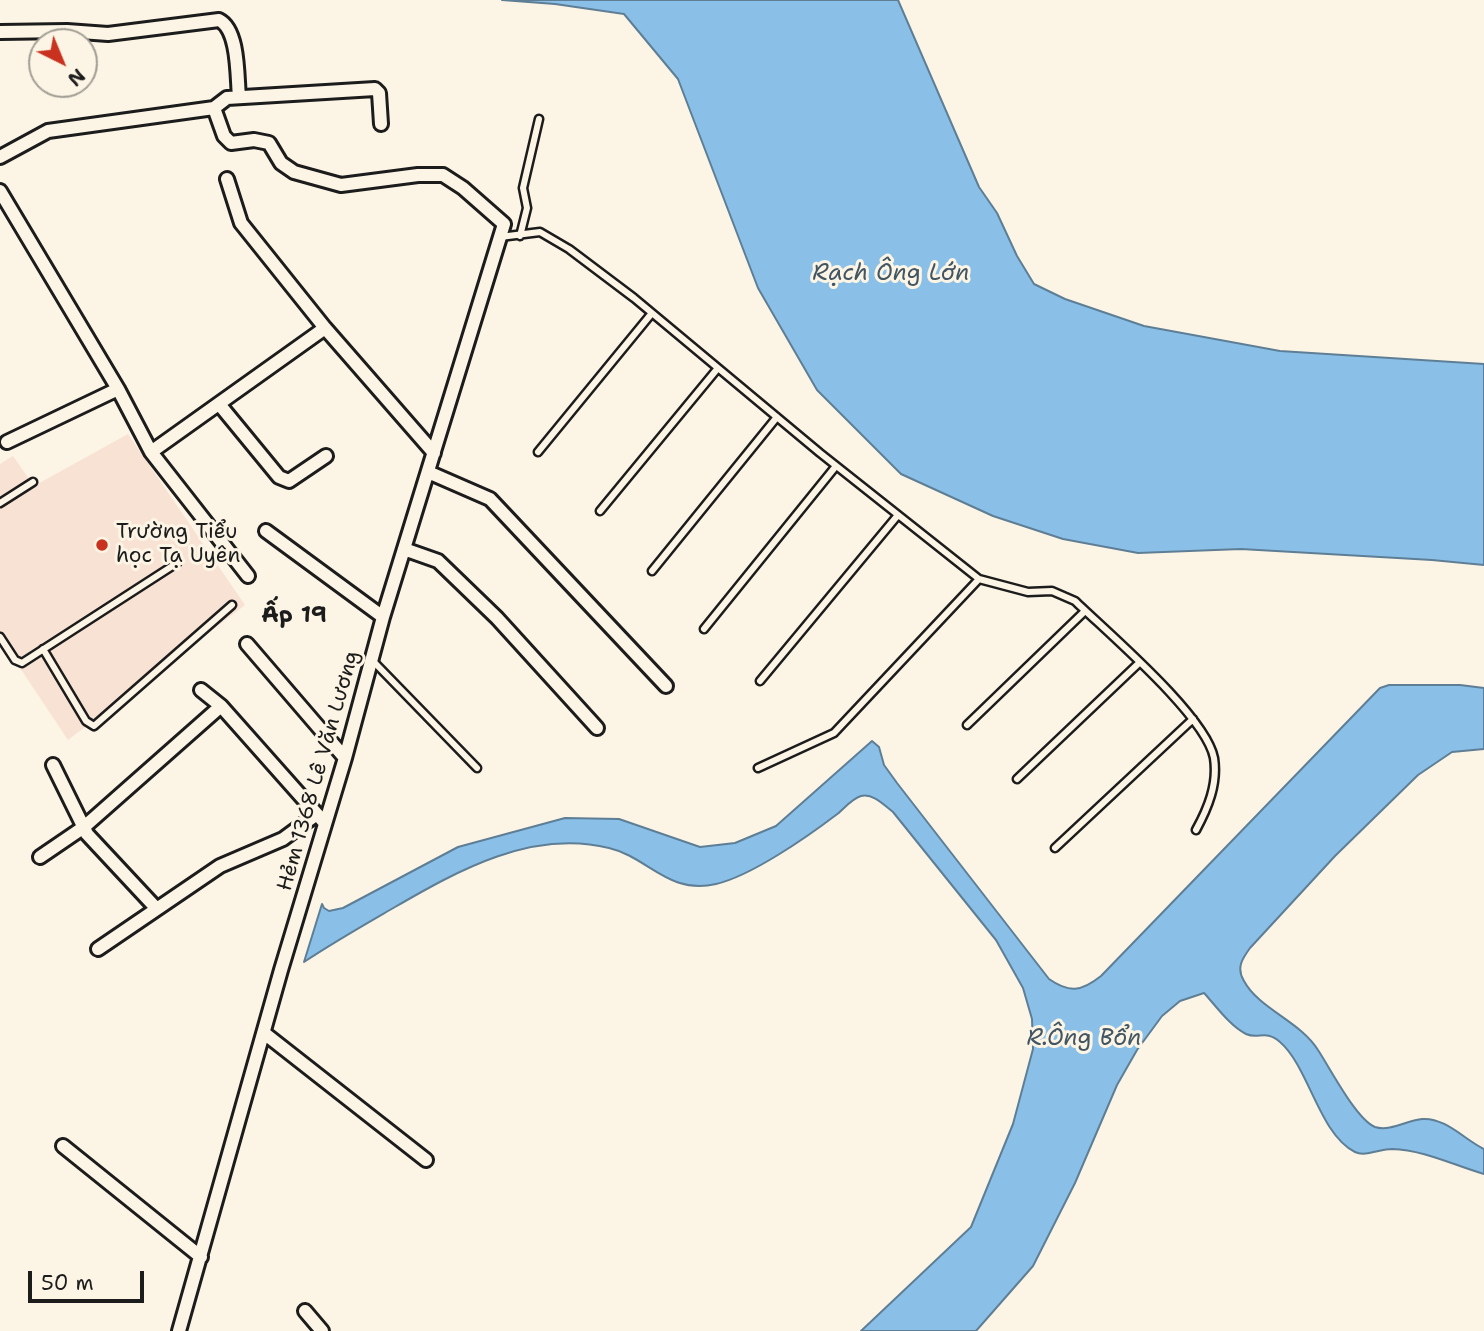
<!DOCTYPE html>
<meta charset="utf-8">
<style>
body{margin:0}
#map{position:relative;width:1484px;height:1331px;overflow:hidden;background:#fcf5e5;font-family:"Shantell Sans",sans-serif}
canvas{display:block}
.north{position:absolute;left:28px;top:28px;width:70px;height:70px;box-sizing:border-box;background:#fcf5e5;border:2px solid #a29e95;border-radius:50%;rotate:137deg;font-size:19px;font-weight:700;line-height:28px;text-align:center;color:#1c1c1c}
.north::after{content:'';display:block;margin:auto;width:24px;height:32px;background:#c8321e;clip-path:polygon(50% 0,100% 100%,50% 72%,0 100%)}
.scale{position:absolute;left:28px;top:1271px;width:116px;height:32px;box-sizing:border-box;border:4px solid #1c1c1c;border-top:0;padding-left:9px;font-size:21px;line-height:24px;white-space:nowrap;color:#1c1c1c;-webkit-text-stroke:5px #fcf5e5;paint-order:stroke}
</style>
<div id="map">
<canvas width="1484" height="1331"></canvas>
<div class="north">N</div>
<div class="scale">50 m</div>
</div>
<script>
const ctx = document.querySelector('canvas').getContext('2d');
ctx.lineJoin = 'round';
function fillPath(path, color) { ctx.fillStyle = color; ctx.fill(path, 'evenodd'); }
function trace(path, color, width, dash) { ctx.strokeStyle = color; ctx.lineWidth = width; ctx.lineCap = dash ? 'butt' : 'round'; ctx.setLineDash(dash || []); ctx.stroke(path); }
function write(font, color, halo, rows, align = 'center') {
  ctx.font = font + ' "Shantell Sans",sans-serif'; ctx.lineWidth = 6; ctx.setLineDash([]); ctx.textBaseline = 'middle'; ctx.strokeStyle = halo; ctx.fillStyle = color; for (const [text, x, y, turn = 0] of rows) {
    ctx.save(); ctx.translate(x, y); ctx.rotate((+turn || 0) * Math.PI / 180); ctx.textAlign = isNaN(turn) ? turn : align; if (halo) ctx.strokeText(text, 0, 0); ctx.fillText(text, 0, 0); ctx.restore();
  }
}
const built = new Path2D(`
 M128,434L245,605L68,740L0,638V464L13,456L34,486Z`);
const water = new Path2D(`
 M502,0H898L979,187L997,213L1017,256L1034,284L1065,299L1144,326L1280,351L1484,364V565L1432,560L1241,549L1138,553L1063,539L993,516L901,474L817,390L758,288L678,79L624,14L555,4Z
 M1389,685H1460L1484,688V749L1452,752L1418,775L1335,856L1250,948C1242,959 1236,968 1244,981C1259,1009 1300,1021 1318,1050C1330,1068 1356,1119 1375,1127C1390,1132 1408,1120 1422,1119C1445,1117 1465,1140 1484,1149V1174C1453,1165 1424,1150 1392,1149C1380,1149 1365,1157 1355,1152C1319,1134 1309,1067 1280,1042C1265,1029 1259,1040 1246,1034C1230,1026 1216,1006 1204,993L1180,1001L1162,1016L1137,1050L1117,1085L1075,1183L1033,1266L976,1331H861L971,1227L1013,1124L1033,1049L1032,1019L1023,988L996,940L893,812C884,805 873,793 861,796C851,799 843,810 836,815C807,837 751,876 716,884C668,895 648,857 609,848C532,829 459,870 395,907C364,925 334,942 304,962L322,904L324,908L329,911L343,908L458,847L565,818L619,819L700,847L735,843L776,826L872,741L879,747L884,765L897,783L1049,979C1069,993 1081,992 1101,976L1380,688Z`);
const lane = new Path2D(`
 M520,236L527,208L523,188L539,119
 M500,237L540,232L569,249L634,298L820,453L979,579L1028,592L1052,591L1075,601C1108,633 1206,716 1214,758C1218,784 1208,808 1196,830
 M538,452L652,313
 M0,503L33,482
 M600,511L718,368
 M652,571L777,417
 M704,629L836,466
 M0,637L15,660L22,663L177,563
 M43,649L86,721L94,726L232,605
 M372,660L477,768
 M760,681L898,515
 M967,725L1085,611
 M758,768L834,733L979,579
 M1017,779L1139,663
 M1055,848L1193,719`);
const street = new Path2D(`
 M0,32L67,31L108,34L219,20C239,30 237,77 239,97
 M0,157L48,131L214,108L227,98L375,89L379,93L381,124
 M227,179L241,223L325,328L434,453
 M0,191L118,389L151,452L248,576
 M219,404L279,477L289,481L326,456
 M7,442L118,389
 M151,452L325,328
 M428,472L490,499L666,686
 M266,531L383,617
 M404,549L438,561L497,618L597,728
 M247,644L345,758
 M201,690L221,706L323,821
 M53,765L87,834L156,908
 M40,857L84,827L221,706
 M98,949L220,866L283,839L317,814
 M264,1033L426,1160
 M63,1146L201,1257
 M305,1311L322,1331
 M179,1331L281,970L345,758L383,617L504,224L463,188L443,175H418L341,185L294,172L281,163L269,143L254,140L231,143L224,136L214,108`);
const markers = [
 [102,545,7,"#c8321e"]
];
const poiNames = [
 ["Trường Tiểu",116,533],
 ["học Tạ Uyên",116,557]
];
const streetNames = [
 ["Hẻm 1368 Lê Văn Lương",319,771,-74]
];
const waterNames = [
 ["Rạch Ông Lớn",891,274],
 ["R.Ông Bổn",1084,1039]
];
const neighbourhoodNames = [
 ["Ấp 19",294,616]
];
fillPath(built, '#f8e2d3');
fillPath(water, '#8ac0e8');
trace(water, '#5e7e96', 2);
trace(lane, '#1c1c1c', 11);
trace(street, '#1c1c1c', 18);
trace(lane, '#fcf5e5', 6);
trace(street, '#fcf5e5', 12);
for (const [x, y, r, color] of markers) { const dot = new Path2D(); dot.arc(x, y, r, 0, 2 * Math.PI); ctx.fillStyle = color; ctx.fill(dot); trace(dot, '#fcf5e5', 2.5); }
write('21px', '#1c1c1c', '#fcf5e5', poiNames, 'left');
write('21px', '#1c1c1c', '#fcf5e5', streetNames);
write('italic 23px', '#425563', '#fcf5e5', waterNames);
write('bold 23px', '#1c1c1c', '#fcf5e5', neighbourhoodNames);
</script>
